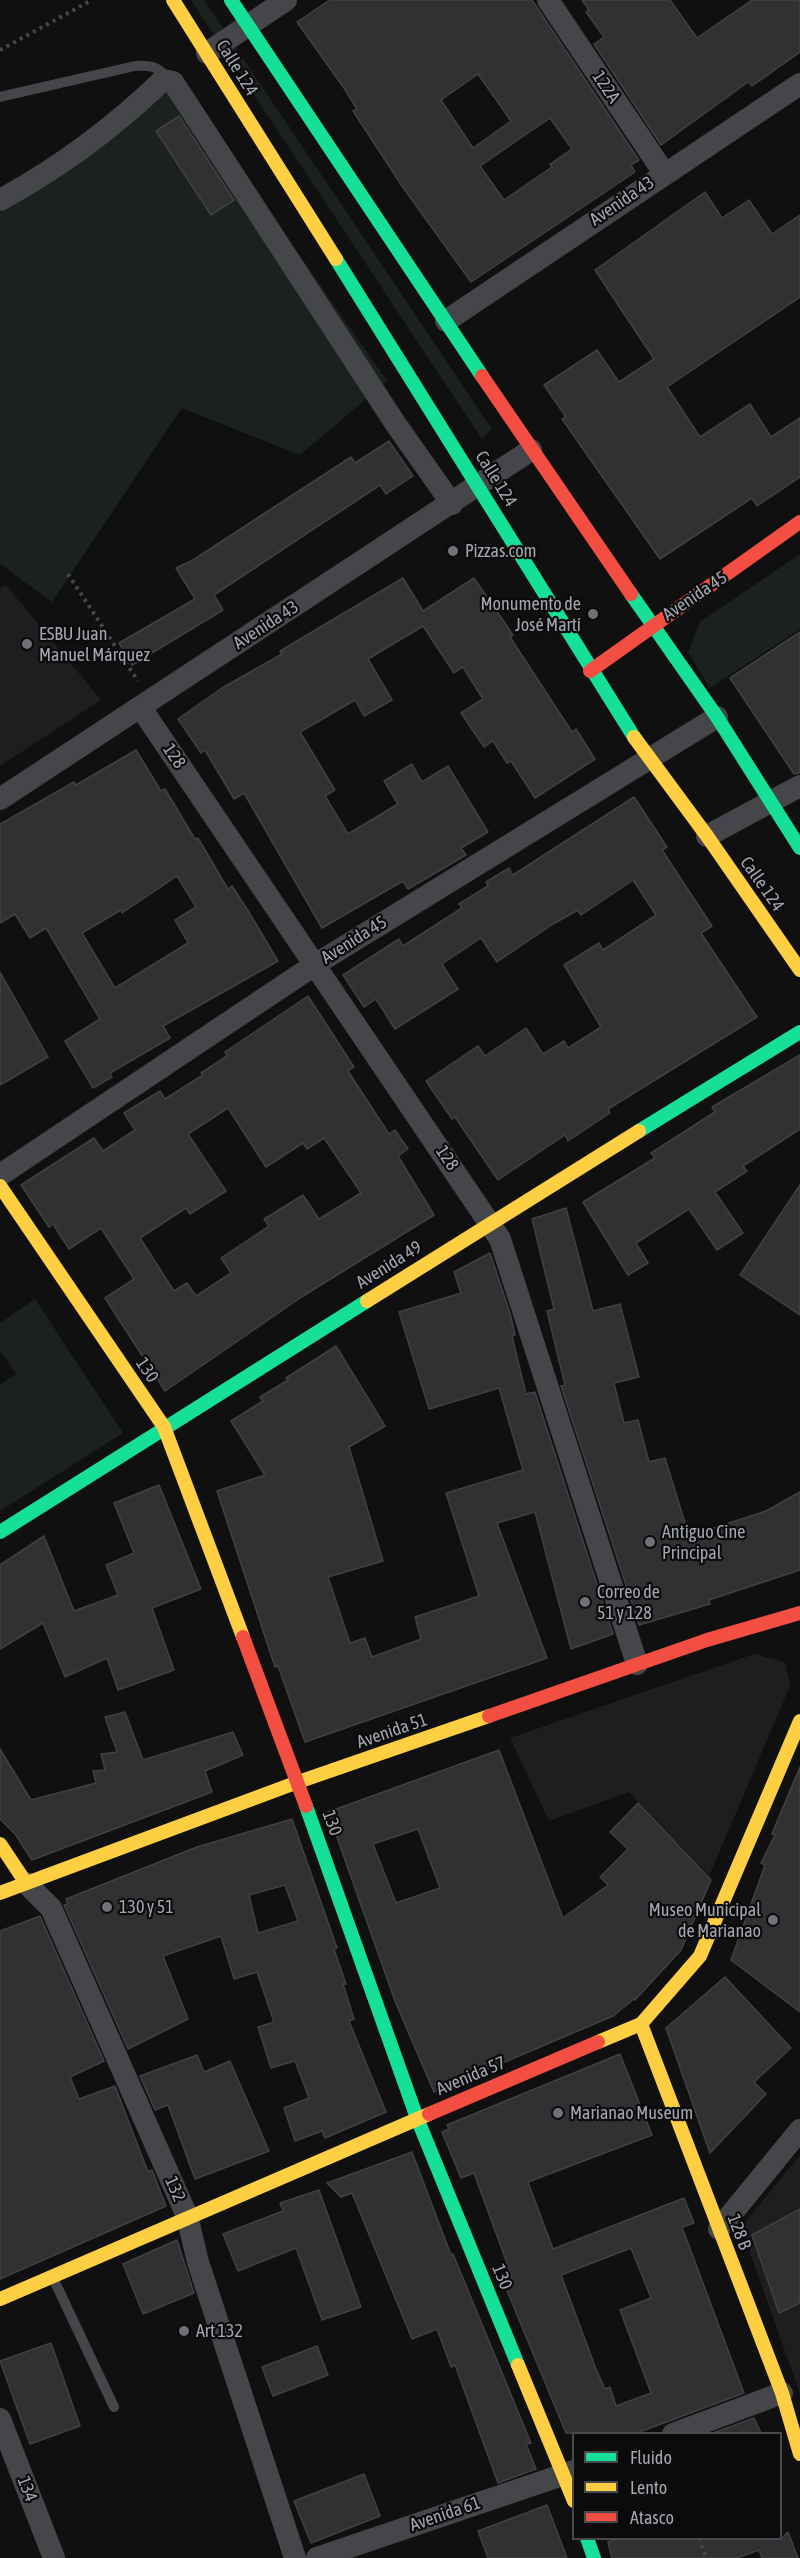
<!DOCTYPE html>
<meta charset="utf-8">
<style>
body{margin:0}
#map{position:relative;width:800px;height:2558px;overflow:hidden;background:#101011;font-family:"Asap Condensed",sans-serif}
canvas{display:block}
.legend{position:absolute;left:572px;top:2432px;width:210px;height:108px;box-sizing:border-box;background:#0b0b0c;border:2px solid #48494e;margin:0;padding:8px 10px;list-style:none;font-size:18px;color:#a3a7b1}
.legend li{display:flex;align-items:center;gap:12px;height:30px}
.legend b{width:30px;border:2px solid #48494e}
</style>
<div id="map">
<canvas width="800" height="2558"></canvas>
<ul class="legend">
<li><b style="height:8px;background:#16e098"></b>Fluido</li>
<li><b style="height:8px;background:#ffcf43"></b>Lento</li>
<li><b style="height:8px;background:#f24e42"></b>Atasco</li>
</ul>
</div>
<script>
const ctx = document.querySelector('canvas').getContext('2d');
ctx.lineJoin = 'round';
function fillPath(path, color) { ctx.fillStyle = color; ctx.fill(path, 'evenodd'); }
function trace(path, color, width, dash) { ctx.strokeStyle = color; ctx.lineWidth = width; ctx.lineCap = dash ? 'butt' : 'round'; ctx.setLineDash(dash || []); ctx.stroke(path); }
function write(font, color, halo, rows, align = 'center') {
  ctx.font = font + ' "Asap Condensed",sans-serif'; ctx.lineWidth = 4.5; ctx.setLineDash([]); ctx.textBaseline = 'middle'; ctx.strokeStyle = halo; ctx.fillStyle = color; for (const [text, x, y, turn = 0] of rows) {
    ctx.save(); ctx.translate(x, y); ctx.rotate((+turn || 0) * Math.PI / 180); ctx.textAlign = isNaN(turn) ? turn : align; if (halo) ctx.strokeText(text, 0, 0); ctx.fillText(text, 0, 0); ctx.restore();
  }
}
const built = new Path2D(`
 M6,585L101,700L0,766V588Z
 M754,1654L785,1662L790,1686L709,1876L629,1792L549,1821L510,1738Z
 M800,2155V2394L741,2227Z`);
const green = new Path2D(`
 M191,0H204L492,429L482,439Z
 M179,82L387,381L300,455L182,408L52,602L0,564V213Z
 M800,554V629L710,688L688,652L700,622Z
 M35,1299L123,1433L0,1511V1385L16,1374L0,1351V1323Z`);
const building = new Path2D(`
 M330,0H532L639,160L631,165L635,172L471,282L402,186L353,111L357,109L344,88L297,22ZM478,74L511,121L473,148L441,100ZM550,118L572,149L550,164L552,167L504,200L480,166Z
 M582,0H670L697,38L752,0H800V52L752,86L748,82L661,145L594,44L604,37L586,12L589,10Z
 M179,116L234,200L211,215L156,131Z
 M705,192L722,218L749,200L772,234L800,215V297L667,387L700,437L750,404L771,437L800,418V477L757,506L752,498L660,559L562,419L566,417L544,385L597,350L619,382L654,359L595,270Z
 M389,441L413,476L386,494L380,485L214,595L223,610L132,665L119,643L195,599L176,568L193,560L351,457L355,463Z
 M403,578L423,611L474,578L513,635L510,637L572,732L576,729L595,759L535,798L511,761L507,763L493,741L484,747L461,713L483,699L463,667L454,673L423,626L368,659L392,700L364,716L355,700L300,732L335,790L325,796L348,834L398,804L384,781L412,764L422,782L448,766L488,832L461,848L466,855L408,889L403,881L322,928L244,793L234,799L205,750L201,753L178,719L222,688L282,654L280,651Z
 M800,632V773L794,774L730,678Z
 M136,750L161,791L165,789L195,839L198,838L228,889L232,886L247,909L278,961L163,1026L170,1038L110,1073L112,1077L93,1088L65,1041L100,1019L46,928L30,938L15,914L0,923V824L74,782L76,785ZM177,876L196,907L175,920L188,943L115,988L82,933L121,910L122,913Z
 M634,797L667,847L662,850L712,926L701,933L757,1017L608,1109L610,1113L568,1141L565,1135L498,1180L455,1117L452,1119L426,1081L478,1046L485,1056L526,1028L543,1054L564,1041L568,1048L601,1027L564,965L599,943L603,950L656,915L633,880L581,915L578,910L553,924L497,962L481,938L442,964L458,989L395,1029L376,999L364,1007L343,975L399,939L403,946L462,908L459,904L488,886L486,882L509,868L513,875Z
 M0,972L48,1057L0,1085Z
 M308,996L354,1067L348,1071L389,1134L395,1130L408,1149L398,1156L434,1215L303,1296L165,1391L105,1298L134,1279L101,1228L69,1249L53,1224L49,1227L21,1185L94,1138L103,1151L135,1130L124,1113L160,1091L165,1099L203,1075L201,1073L227,1056L225,1052ZM228,1108L266,1167L303,1143L307,1149L324,1138L361,1193L319,1219L303,1195L264,1219L269,1226L221,1258L231,1273L196,1296L187,1283L174,1291L140,1238L186,1208L190,1214L226,1191L188,1134Z
 M800,1055V1129L743,1166L747,1171L715,1192L743,1233L717,1250L689,1209L636,1243L648,1263L628,1275L583,1202L655,1158L651,1153L715,1112L712,1107Z
 M800,1185V1315L740,1275Z
 M566,1208L593,1311L620,1304L639,1377L614,1383L624,1423L638,1420L649,1462L665,1458L689,1536L766,1511L800,1492V1570L709,1600L710,1604L639,1625L561,1386L565,1385L547,1311L554,1309L532,1219Z
 M490,1253L510,1313L515,1335L512,1336L526,1394L535,1392L613,1634L571,1649L535,1512L497,1523L547,1658L305,1742L278,1666L275,1667L217,1491L265,1475L231,1421L263,1401L260,1397L288,1380L286,1378L336,1346L385,1426L349,1447L383,1561L328,1577L350,1643L365,1638L372,1657L421,1639L415,1617L479,1596L446,1493L523,1470L499,1388L429,1409L399,1312L461,1293L454,1272Z
 M159,1485L201,1589L152,1608L174,1670L118,1690L107,1658L65,1677L43,1623L0,1649V1565L44,1536L74,1611L118,1595L106,1565L134,1553L114,1503Z
 M125,1712L143,1760L233,1732L243,1755L205,1771L212,1792L32,1860L15,1834L0,1819V1749L31,1800L96,1783L93,1771L105,1770L101,1754L117,1752L105,1717Z
 M499,1750L563,1918L608,1885L600,1877L628,1849L610,1832L638,1803L711,1880L681,1950L635,2000L634,1999L613,2016L434,2092L395,2001L328,1812ZM418,1829L440,1888L396,1903L373,1844Z
 M800,1767V2012L731,1960L765,1865L761,1863L775,1835L772,1834L776,1824Z
 M292,1819L337,1948L334,1949L346,1984H343L354,2019L349,2021L386,2112L325,2138L322,2131L295,2141L284,2108L309,2098L295,2061L271,2068L258,2027L274,2022L257,1972L234,1979L221,1936L163,1956L188,2019L128,2049L64,1905L68,1904L66,1899L197,1847ZM285,1885L298,1921L258,1933L249,1895Z
 M40,1916L104,2061L70,2077L79,2099L115,2086L148,2172L152,2170L166,2206L0,2279V1931Z
 M725,1977L791,2048L754,2082L766,2094L710,2153L666,2028Z
 M620,2054L652,2135L528,2182L553,2249L684,2198L694,2223L682,2227L744,2393L637,2433H566L503,2281L512,2277L474,2173L461,2178L442,2132L449,2129L447,2125ZM631,2248L651,2298L620,2310L651,2393L616,2406L610,2387L605,2389L596,2369L561,2275Z
 M197,2055L204,2072L230,2061L269,2151L195,2179L168,2105L155,2110L140,2076Z
 M412,2152L451,2255L453,2254L531,2443L526,2444L536,2469L498,2483L455,2365L451,2367L437,2329L412,2339L352,2193L341,2197L327,2183Z
 M319,2190L361,2307L322,2320L296,2248L238,2271L223,2234L283,2211L280,2203Z
 M800,2209V2303L779,2313L752,2235Z
 M177,2240L194,2293L143,2314L123,2264Z
 M51,2343L80,2426L30,2444L0,2361Z
 M317,2346L328,2375L273,2396L262,2367Z
 M754,2418L761,2433H713Z
 M364,2474L380,2516L311,2543L294,2501Z
 M547,2505L567,2558H488L478,2531Z
 M788,2532L798,2558H762L759,2550L737,2558H612L608,2542L618,2538H782Z`);
const path = new Path2D(`
 M0,50L92,0
 M68,574L138,681
 M699,2538L706,2558`);
const lane = new Path2D(`
 M0,97L135,66C150,65 158,66 168,79
 M54,2280L114,2407`);
const street = new Path2D(`
 M548,0L664,173
 M207,53L286,0
 M0,200C61,167 113,128 163,80L173,82L395,423L452,504
 M446,321L800,84
 M141,708L500,1239L637,1664
 M0,799L531,450
 M707,836L800,786
 M0,1175L316,964L717,717
 M26,1883L51,1908L187,2216L198,2262L295,2558
 M719,2229L800,2130
 M0,2419L54,2558
 M673,2434L782,2393
 M317,2558L574,2471`);
const fast = new Path2D(`
 M231,0L482,376
 M336,259L634,737
 M631,594L717,717L800,848
 M639,1131L800,1032
 M0,1532L367,1301
 M306,1806L417,2118L518,2365
 M587,2538L594,2558`);
const slow = new Path2D(`
 M173,0L336,259
 M634,737L707,836L800,970
 M0,1186L164,1427L243,1637
 M367,1301L639,1131
 M0,1844L26,1883
 M0,1893L298,1782L489,1716
 M641,2024L782,2393L800,2454
 M598,2042L641,2024L700,1956L800,1721
 M0,2299L429,2114
 M518,2365L574,2501`);
const jam = new Path2D(`
 M482,376L631,594
 M590,671L800,522
 M243,1637L306,1806
 M489,1716L707,1640L800,1613
 M429,2114L598,2042`);
const markers = [
 [453,551,6,"#707279"],
 [593,614,6,"#707279"],
 [27,644,6,"#707279"],
 [650,1542,6,"#707279"],
 [585,1602,6,"#707279"],
 [107,1907,6,"#707279"],
 [773,1920,6,"#707279"],
 [558,2113,6,"#707279"],
 [184,2331,6,"#707279"]
];
const streetNames = [
 ["Calle 124",237,68,58],
 ["122A",606,87,56],
 ["Avenida 43",622,201,-34],
 ["Calle 124",496,479,58],
 ["Avenida 45",695,596,-34],
 ["Avenida 43",266,625,-33],
 ["128",174,756,56],
 ["Calle 124",762,884,55],
 ["Avenida 45",354,940,-32],
 ["128",447,1158,56],
 ["Avenida 49",389,1265,-32],
 ["130",147,1370,56],
 ["Avenida 51",392,1731,-19],
 ["130",332,1823,70],
 ["Avenida 57",471,2076,-23],
 ["132",175,2189,66],
 ["128 B",739,2232,69],
 ["130",502,2277,68],
 ["134",27,2489,69],
 ["Avenida 61",445,2514,-19]
];
const poiNames = [
 ["Pizzas.com",465,551],
 ["Monumento de",581,604,"right"],
 ["José Martí",581,625,"right"],
 ["ESBU Juan",39,634],
 ["Manuel Márquez",39,655],
 ["Antiguo Cine",662,1532],
 ["Principal",662,1553],
 ["Correo de",597,1592],
 ["51 y 128",597,1613],
 ["130 y 51",119,1907],
 ["Museo Municipal",761,1910,"right"],
 ["de Marianao",761,1931,"right"],
 ["Marianao Museum",570,2113],
 ["Art 132",196,2331]
];
fillPath(built, '#1e1d1f');
fillPath(green, '#1b211c');
fillPath(building, '#313133');
trace(building, '#404144', 1.5);
trace(path, '#47484b', 4, [3, 4.5]);
trace(lane, '#45464a', 10);
trace(street, '#45464a', 22);
trace(fast, '#16e098', 14);
trace(slow, '#ffcf43', 14);
trace(jam, '#f24e42', 14);
for (const [x, y, r, color] of markers) { const dot = new Path2D(); dot.arc(x, y, r, 0, 2 * Math.PI); ctx.fillStyle = color; ctx.fill(dot); trace(dot, '#0b0b0c', 2); }
write('18px', '#a3a7b1', '#0b0b0c', streetNames);
write('18px', '#a3a7b1', '#0b0b0c', poiNames, 'left');
</script>
